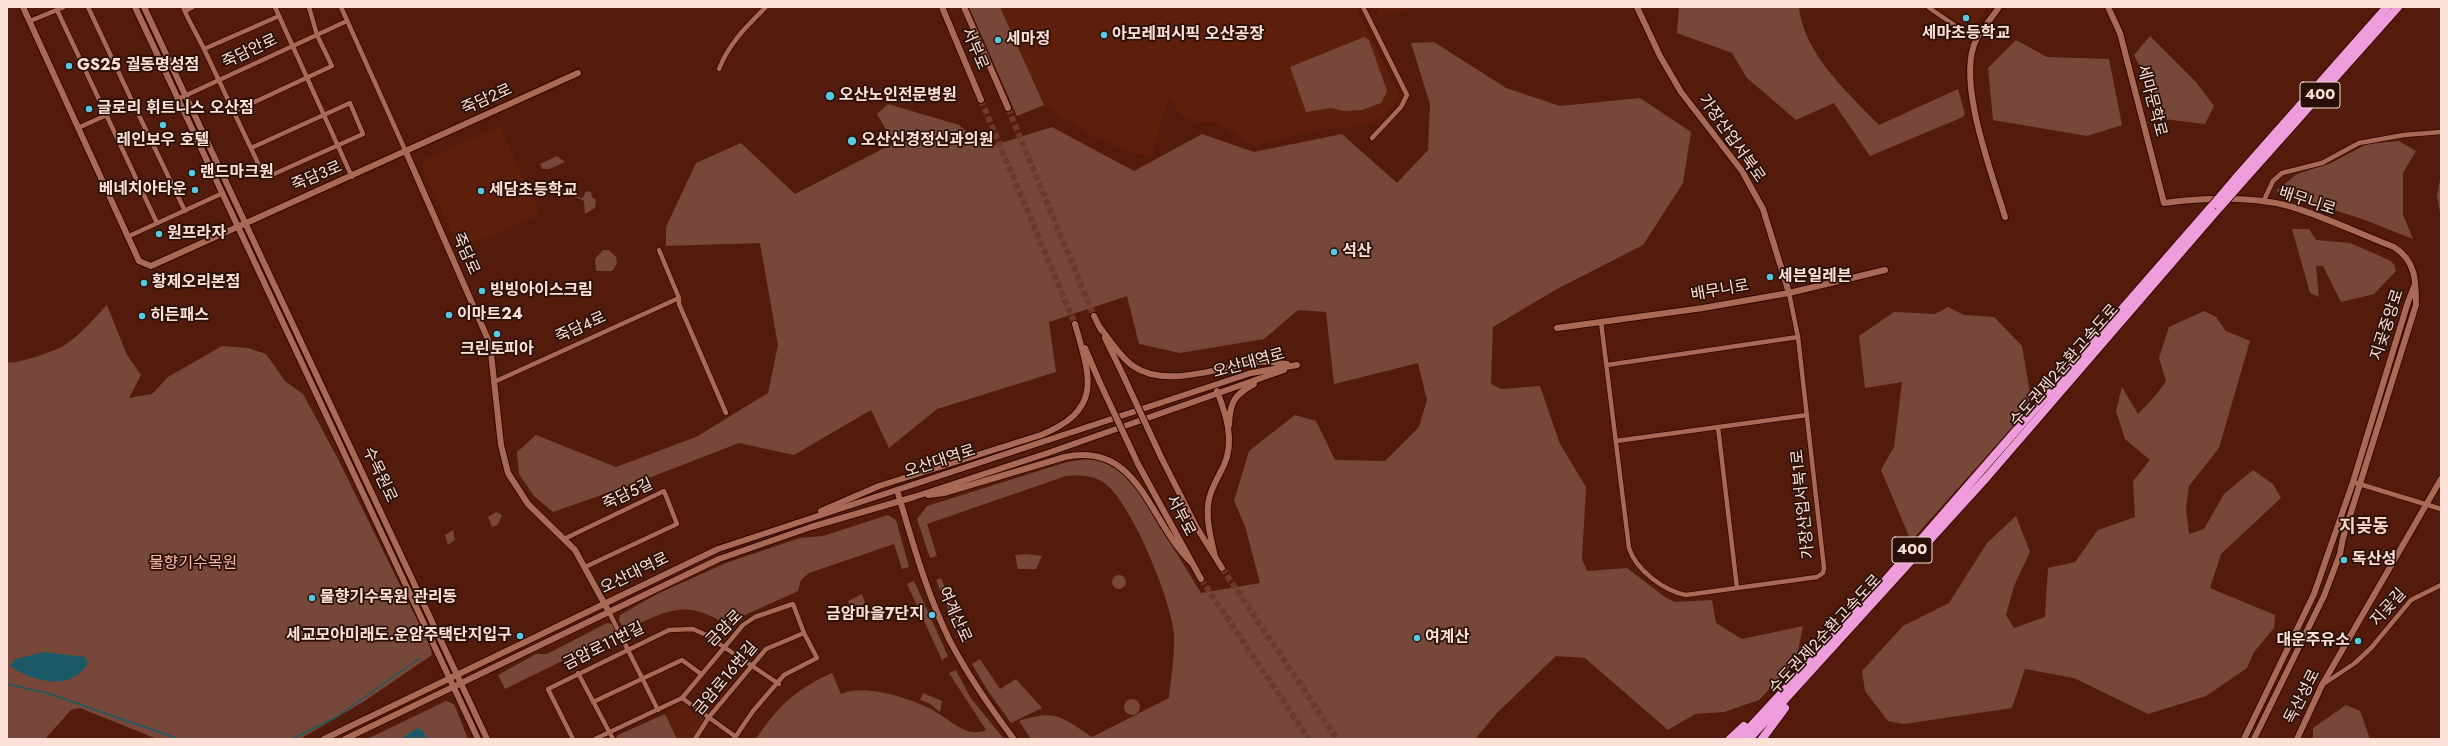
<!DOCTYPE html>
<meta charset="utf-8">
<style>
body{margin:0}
#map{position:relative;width:2448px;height:746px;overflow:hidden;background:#531b0c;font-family:Jost,sans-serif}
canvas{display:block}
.frame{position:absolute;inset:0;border:8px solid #fde0d7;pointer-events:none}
</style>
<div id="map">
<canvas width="2448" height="746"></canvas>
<div class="frame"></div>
</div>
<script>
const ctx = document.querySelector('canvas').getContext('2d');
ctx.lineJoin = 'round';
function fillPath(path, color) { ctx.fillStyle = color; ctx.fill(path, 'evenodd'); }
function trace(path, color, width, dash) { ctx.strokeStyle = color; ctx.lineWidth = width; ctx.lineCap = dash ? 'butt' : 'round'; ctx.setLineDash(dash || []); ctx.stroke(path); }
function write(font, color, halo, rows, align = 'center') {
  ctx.font = font + ' Jost,"Noto Sans KR",sans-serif'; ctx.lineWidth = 3.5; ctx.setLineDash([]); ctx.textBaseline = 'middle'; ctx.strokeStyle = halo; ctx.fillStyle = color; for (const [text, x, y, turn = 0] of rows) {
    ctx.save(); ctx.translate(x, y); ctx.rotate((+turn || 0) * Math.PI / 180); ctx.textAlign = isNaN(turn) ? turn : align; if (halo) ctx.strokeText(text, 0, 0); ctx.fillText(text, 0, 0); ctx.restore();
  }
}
const built = new Path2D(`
 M1000,7H1356L1400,96L1383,118L1348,129H1320L1255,146L1217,123L1191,121L1179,114L1170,97L1168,98L1152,157L1133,153L1089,134L1044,105Z
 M1375,7H1412L1380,17Z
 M1937,7H1987L1973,28L1969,30Z
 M500,126L540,214L459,250L422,168L423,161Z
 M681,705H685L703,718L704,721L692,739H677L665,714Z`);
const green = new Path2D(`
 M969,7H1000L1044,105L1017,116Z
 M1679,7H1799C1803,53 1849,94 1879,125L1958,89L1965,114L1963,117L1870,156L1834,103L1796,120L1747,78L1732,53L1677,33Z
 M2150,36L2196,82L2214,106L2205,124L2156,118L2152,108L2155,94L2134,55Z
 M1364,37L1369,40L1387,91L1381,103L1362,110L1344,111L1331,108L1306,112L1290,67Z
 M2016,40L2047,57L2109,59L2122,125L2087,136L1993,120L1988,68Z
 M1434,42L1506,88L1560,106L1640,98L1691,132L1683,183L1643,245L1557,289L1493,327L1491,384L1501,389L1540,386L1560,444L1586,487L1582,559L1587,571L1627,568L1665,597L1675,602L1712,600L1716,623L1742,639L1803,626L1796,661L1759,700L1724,712L1695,714L1668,730L1585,658L1556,656L1498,712L1475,739H1031L1019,721C1056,709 1061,717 1092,737L1169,698C1171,677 1175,655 1174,634C1171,599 1134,511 1109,487C1097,475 1082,475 1066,476L927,524L937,556L930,558L917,519L927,506L1067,462L1088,459L1102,461L1122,471L1137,489L1201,593L1260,583L1245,526L1234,501L1249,451L1295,415L1316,421L1335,460L1385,461L1419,427L1427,400L1418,363L1334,384L1326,312L1298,310L1264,339L1180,353L1139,344L1127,296L1049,322L1056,372L937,409L889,448L871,410L794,455L739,443L633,484L553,512L534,496L519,474L517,452L536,435L616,467L696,437L768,393L778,345L760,243L666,246V227L696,163L741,143L795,194L894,143L877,114L888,104L959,125L985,148L1052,127L1134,171L1202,134L1254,152L1342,134L1397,183L1428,150L1430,104L1411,43Z
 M2399,141L2416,151L2403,173V215L2413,239L2365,220L2276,191L2297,174L2331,163L2367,144Z
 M557,156L565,162L549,169H542L540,164Z
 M2441,173V218L2437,196Z
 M586,191L591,192L592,197L596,200L595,208L585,214L584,201L574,196L583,198Z
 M2292,229H2309L2316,240L2350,243L2389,260L2394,264L2396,271L2374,294L2341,302L2323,266H2316L2319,297L2310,293Z
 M603,250H609L616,257L617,264L612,271H596L595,259Z
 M107,305L127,355L141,375L129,398L152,394L168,377L222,346L248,348L266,354L285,381L303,394L338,459L430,646L432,655L363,702L300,739H157L80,708L71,710L45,739H7V362C15,365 55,351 63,346C80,336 94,318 107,305Z
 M1948,307L1964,315L1994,317L2022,346L2032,405L1911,541L1881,470L1894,447L1902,382L1865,388L1859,336L1894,312L1935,314Z
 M2204,311L2216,317L2226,331L2250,341L2219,448L2189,486L2186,509L2189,534L2204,529L2224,494L2253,470L2273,484L2281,498L2221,554L2210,588L2275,615L2274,628L2254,652L2247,668L2206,696L2148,714L2074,678L2025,669L2012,708L1904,724L1888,721L1865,691L1862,671L1903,626L1949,603L1987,543L2016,516L2030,552L2014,586L2006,615L2014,628L2045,617L2048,568L2075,562L2098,530L2135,517L2133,481L2150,460L2125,439L2116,411L2122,387L2138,414L2156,395L2166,381L2159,358L2169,327Z
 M496,512L502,515L498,525L492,527L488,517Z
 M888,515L896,520L909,567L902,569L894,544L809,573L801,580L798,591L745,615L732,629C688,597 669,609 624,631L619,620L620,615L657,594L726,563L800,538L823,536Z
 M453,530L455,540L448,545L445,535Z
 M1027,554L1042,556L1036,569H1018L1015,555Z
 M1112 582a7 7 0 1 1 14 0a7 7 0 1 1-14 0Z
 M941,578L968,641L962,644L936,580Z
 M914,581L948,656L942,660L907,584Z
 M862,594L865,603L852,614L848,601Z
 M607,623L612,624L617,634L505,689L498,675L536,654H547Z
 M980,659L1000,689L1016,679L1042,708L1011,723L986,688L972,664Z
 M956,670L970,697L1004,739H756C778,706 796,689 832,673L841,694C863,683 910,698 931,709C949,718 965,739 986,730L949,673Z
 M923,693L942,701L940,712L929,703L920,700Z
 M1124 707a8 8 0 1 1 16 0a8 8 0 1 1-16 0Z
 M446,701L454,704L468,739H367Z
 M2346,705L2360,711L2370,739H2313V728Z
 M665,714L677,739L616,738L618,735Z`);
const water = new Path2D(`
 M44,652L85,657L88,663C72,692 33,682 10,666L15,659Z
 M417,728L423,731L427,739H401Z`);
const stream = new Path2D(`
 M7,684L47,693L179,739
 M292,739L335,718L420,658`);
const secondaryTunnel = new Path2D(`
 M981,100L1075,324
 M1008,108L1094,316
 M1222,568L1337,739
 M1201,579L1309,739`);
const street = new Path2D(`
 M183,7C189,22 198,36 205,51C225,93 245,135 265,178L363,134L350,103L251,148
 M275,7L352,177
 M341,7L406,152
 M1363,7L1407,95L1401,107L1372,138
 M1928,7L1976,40
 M57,10L157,223
 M185,11L193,7
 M30,21L64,7
 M204,49L279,16
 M719,69C729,43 747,26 766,7
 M178,99L347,21
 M133,103L185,211
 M233,112L332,66L317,35L309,7
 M78,128L133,103L88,7
 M2263,202L2273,181L2282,173L2322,163L2359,143L2404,135L2441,132
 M127,237L223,193
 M659,250L679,298V304L726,413
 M1601,322L1629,548C1636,570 1664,591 1686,595L1817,577L1823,573L1824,568L1798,337L1789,293
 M1607,365L1798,337
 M494,382L679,298
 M1718,427L1737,588
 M1616,441L1807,415
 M2353,482L2441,509
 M566,538L664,491L677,524L585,567
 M609,612L658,710
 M578,673L613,739
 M2322,685L2355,663L2371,648L2411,600L2441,585
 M682,698L736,737
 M593,702L682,660L701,674
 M573,739L548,689L669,630L693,629L706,635L779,684
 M595,739L682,698L743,625L755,617L793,604L804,633L817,658L784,675L753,711L734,739
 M695,739L709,717L766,649L804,633`);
const secondary = new Path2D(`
 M23,7L139,261L151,266L578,73
 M135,7L478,739
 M144,7L487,739
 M942,7L981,100
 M964,7L1008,108
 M1637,7L1660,56L1681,92L1742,171L1763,209L1789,293
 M1999,7C1992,18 1982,28 1976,40C1956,81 1992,173 2005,217
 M2108,7L2120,33L2164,203C2203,198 2250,196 2289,206C2323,216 2360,234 2394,247C2416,261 2416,281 2416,305L2343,538L2340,554L2324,596L2254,739
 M406,152L490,344L501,445L508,473L528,504L575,550L609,612
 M1094,316L1101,330
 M1099,326C1109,339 1120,357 1133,366C1166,389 1220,367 1257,362C1267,361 1278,363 1287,364
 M1557,328L1703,308L1789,293L1885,270
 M1105,338L1123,375
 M1085,348L1100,383
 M1229,425C1230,402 1234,395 1254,384
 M1161,457L1197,528L1222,568
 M1138,464L1201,579
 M897,490C912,540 926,592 949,639C967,674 989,706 1013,738
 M928,495L944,493L1065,457C1140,441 1149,523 1192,563
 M821,511L879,486L1041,435C1104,409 1090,377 1075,324
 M1215,557C1211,538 1205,518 1209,499C1212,486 1219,476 1224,465C1235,441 1226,414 1217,391
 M324,739L718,549L1251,373L1297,365
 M345,739L719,559L811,527L914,497L1048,453L1284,370
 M2244,739L2314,594L2353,482L2408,302L2415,284
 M2297,739L2322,685L2441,479`);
const highway = new Path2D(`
 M2235,179L2387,7
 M2242,182L2398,7
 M1730,739L1744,726
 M1739,739L1877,590L2212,206
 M1749,739L1987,477L2220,207
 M1762,739L1785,708`);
const secondaryBridge = new Path2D(`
 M1123,375L1161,457
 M1100,383L1138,464`);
const highwayBridge = new Path2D(`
 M2212,206L2235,179
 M2220,207L2242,182`);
const markers = [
 [1966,18,4,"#58c9e3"],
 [1104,35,4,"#58c9e3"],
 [998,40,4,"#58c9e3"],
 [69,66,4,"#58c9e3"],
 [830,96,5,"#58c9e3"],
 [89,109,4,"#58c9e3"],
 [163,125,4,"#58c9e3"],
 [852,141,5,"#58c9e3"],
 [192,173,4,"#58c9e3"],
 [195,190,4,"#58c9e3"],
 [481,191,4,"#58c9e3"],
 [159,234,4,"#58c9e3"],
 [1334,252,4,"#58c9e3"],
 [1770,277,4,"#58c9e3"],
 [144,283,4,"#58c9e3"],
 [482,291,4,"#58c9e3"],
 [449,315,4,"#58c9e3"],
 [142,316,4,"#58c9e3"],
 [497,334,4,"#58c9e3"],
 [2344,560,4,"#58c9e3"],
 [312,598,4,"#58c9e3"],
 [932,615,4,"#58c9e3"],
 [520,636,4,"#58c9e3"],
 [1417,638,4,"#58c9e3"],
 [2358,641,4,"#58c9e3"]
];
const shields = [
 [2320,95,40],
 [1912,550,40]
];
const shieldNames = [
 ["400",2320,95],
 ["400",1912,550]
];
const poiNames = [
 ["세마초등학교",1966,34,"center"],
 ["아모레퍼시픽 오산공장",1112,35],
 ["세마정",1006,40],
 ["GS25 궐동명성점",77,66],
 ["오산노인전문병원",839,96],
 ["글로리 휘트니스 오산점",97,109],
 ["레인보우 호텔",163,141,"center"],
 ["오산신경정신과의원",861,141],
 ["랜드마크원",200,173],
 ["베네치아타운",187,190,"right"],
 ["세담초등학교",489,191],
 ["원프라자",167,234],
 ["석산",1342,252],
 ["세븐일레븐",1778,277],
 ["황제오리본점",152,283],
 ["빙빙아이스크림",490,291],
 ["이마트24",457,315],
 ["히든패스",150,316],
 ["크린토피아",497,350,"center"],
 ["독산성",2352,560],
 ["물향기수목원 관리동",320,598],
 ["금암마을7단지",924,615,"right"],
 ["세교모아미래도.운암주택단지입구",512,636,"right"],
 ["여계산",1425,638],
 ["대운주유소",2350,641,"right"]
];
const streetNames = [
 ["서부로",974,49,67],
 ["죽담안로",250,52,-25],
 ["죽담2로",487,100,-24],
 ["세마문학로",2151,101,75],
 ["가장산업서북로",1731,139,55],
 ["죽담3로",317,177,-23],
 ["배무니로",2307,202,18],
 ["죽담로",465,254,66],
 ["배무니로",1720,291,-10],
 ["지곶중앙로",2388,325,-72],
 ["죽담4로",581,328,-24],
 ["오산대역로",1249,364,-15],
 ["수도권제2순환고속도로",2065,366,-49],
 ["오산대역로",940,462,-18],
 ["수목원로",379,475,65],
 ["죽담5길",628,495,-25],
 ["가장산업서북1로",1804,504,-96],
 ["서부로",1180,516,62],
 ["오산대역로",635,574,-26],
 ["지곶길",2389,608,-48],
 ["여계산로",954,615,66],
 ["금암로",725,629,-45],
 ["수도권제2순환고속도로",1826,635,-47],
 ["금암로11번길",604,647,-26],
 ["금암로16번길",726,679,-50],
 ["독산성로",2303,697,-63]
];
const parkNames = [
 ["물향기수목원",193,564]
];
const quarterNames = [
 ["지곶동",2364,528]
];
fillPath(built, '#5e1e0c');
fillPath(green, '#77473a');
fillPath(water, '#1c5966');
trace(stream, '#1c5966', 1.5);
trace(secondaryTunnel, '#6c392a', 6, [6, 3]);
trace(street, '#310700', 6);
trace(secondary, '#310700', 8);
trace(highway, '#310700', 10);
trace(street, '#a96957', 4.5);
trace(secondary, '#a96957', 6);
trace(highway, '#ef9cdb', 8);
trace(secondaryBridge, '#310700', 8, []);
trace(highwayBridge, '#310700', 10, []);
trace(secondaryBridge, '#a96957', 6);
trace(highwayBridge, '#ef9cdb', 8);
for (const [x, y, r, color] of markers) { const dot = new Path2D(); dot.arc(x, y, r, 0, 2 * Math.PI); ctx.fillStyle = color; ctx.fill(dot); trace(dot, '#281009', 1.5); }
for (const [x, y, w] of shields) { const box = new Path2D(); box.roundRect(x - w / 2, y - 13, w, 26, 3); ctx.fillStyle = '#281009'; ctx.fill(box); trace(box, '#fde0d7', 1); }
write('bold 15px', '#fde0d7', null, shieldNames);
write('bold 16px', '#fde0d7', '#281009', poiNames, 'left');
write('16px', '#fde0d7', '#281009', streetNames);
write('16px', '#fcb9a6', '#281009', parkNames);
write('bold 18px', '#fcd0c4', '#281009', quarterNames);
</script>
